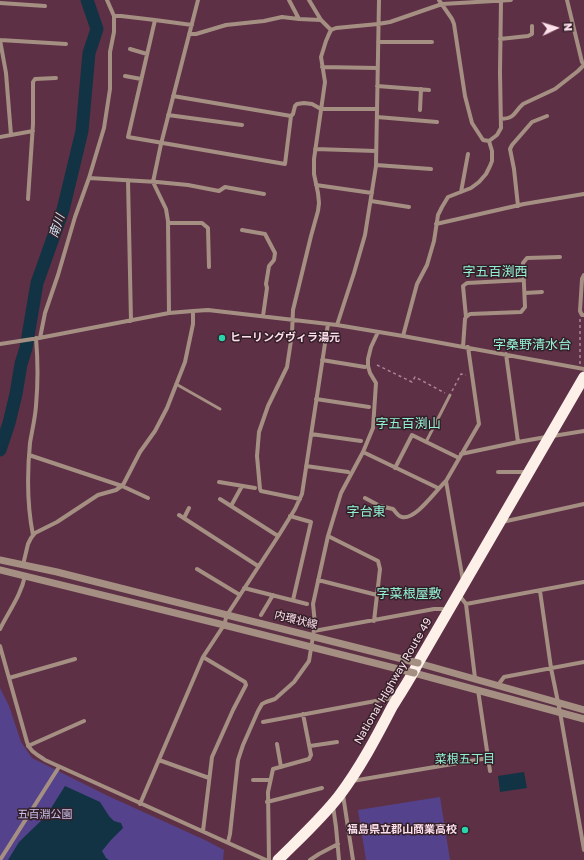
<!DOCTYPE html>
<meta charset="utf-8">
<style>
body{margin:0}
#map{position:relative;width:584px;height:860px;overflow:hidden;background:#5d3045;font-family:"Golos Text",sans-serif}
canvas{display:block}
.north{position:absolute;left:536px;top:8px;width:40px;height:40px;-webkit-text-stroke:3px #352029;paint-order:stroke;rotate:86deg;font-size:11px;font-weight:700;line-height:16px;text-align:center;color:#fde0eb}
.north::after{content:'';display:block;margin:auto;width:14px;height:18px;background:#fde0eb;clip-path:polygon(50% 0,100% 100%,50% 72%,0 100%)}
</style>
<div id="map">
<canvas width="584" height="860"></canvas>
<div class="north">N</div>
</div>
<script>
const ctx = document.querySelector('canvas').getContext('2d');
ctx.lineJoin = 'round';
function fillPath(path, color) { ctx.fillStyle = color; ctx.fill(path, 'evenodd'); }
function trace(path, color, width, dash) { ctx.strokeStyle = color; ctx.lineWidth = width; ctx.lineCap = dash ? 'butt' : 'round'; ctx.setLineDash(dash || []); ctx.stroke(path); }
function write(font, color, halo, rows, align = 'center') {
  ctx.font = font + ' "Golos Text","Noto Sans JP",sans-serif'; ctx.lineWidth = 3; ctx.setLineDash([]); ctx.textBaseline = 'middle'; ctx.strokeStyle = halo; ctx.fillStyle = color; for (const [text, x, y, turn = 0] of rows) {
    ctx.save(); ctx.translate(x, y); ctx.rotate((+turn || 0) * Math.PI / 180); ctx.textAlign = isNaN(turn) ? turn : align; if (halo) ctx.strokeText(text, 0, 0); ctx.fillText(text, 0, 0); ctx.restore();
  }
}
const green = new Path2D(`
 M0,688L9,706L21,742L32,758L106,795L207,841L224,850L223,860H0Z
 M440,797L450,860H366L358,810Z`);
const water = new Path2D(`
 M524,772L527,788L500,792L498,776Z
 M65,786L100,802L109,816L114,821L121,823L123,828L111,840L102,851L106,858L109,860H8L19,842L46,816Z`);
const river = new Path2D(`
 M0,450L9,423L16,394L21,364L26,348L37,283L63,210L82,131L89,53L97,29L87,0`);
const path = new Path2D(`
 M580,364V319
 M377,365L412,382L415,377L445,393
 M452,391L461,374L466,375`);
const service = new Path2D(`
 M176,384L220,409
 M426,442L450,395`);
const minor = new Path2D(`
 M289,0L299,19
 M309,0L321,20L331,30
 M0,3L45,6
 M114,16H121L155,20L192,25
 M155,20L128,137L285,164L291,116L173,96
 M189,34H196L226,25L264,21L282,17L299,19L321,20
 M500,39L528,36L532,34V26
 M0,40L6,73L11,135
 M0,40L66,44
 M378,42H432
 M130,49L147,54
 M322,67L377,68
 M125,76L141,79
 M377,86L429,90
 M420,110L421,89
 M168,115L242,125
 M291,116L293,114L295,106L297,104L304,103L312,104L321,109H377
 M377,117L437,122
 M501,119C516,118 513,113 523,104L555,89L578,71L584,65L582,62L567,0
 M0,137L33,131
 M489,141L497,135L501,128L500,73L501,0
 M315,149L376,151
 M376,165L431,169
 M89,178L157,182L188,185L219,191L225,187L264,194
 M128,180L131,321
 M316,185L372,193
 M461,192L468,154
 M28,199L33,124V82L35,79L56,78
 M371,201L409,207
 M518,206L514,169L510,149L512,145L532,122L547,116
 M168,223H202L208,228L209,267
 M436,224L524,204L584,194
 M242,230L265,234L275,253L274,260L269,266L266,284L267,288L263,316
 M584,275L582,279L580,311L582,315H584
 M525,293L542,292
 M169,313L168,221L166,209L153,182L161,144L198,0
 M466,317L463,286L467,283L524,280
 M337,325L354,273L365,235L376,166L379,0
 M403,336L417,284L427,265L434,241L438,215L442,207L448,197L471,188L479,182L486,174L490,166L492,161V151L489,141L483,140L472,123L465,96L454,24L452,19L439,0
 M40,338L45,313L58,275L75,217L89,178L104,128L110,89V52L114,32V16L107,0
 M0,344L39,338L169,313L193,311L208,310L337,325L403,336L584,369
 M463,347L465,319L466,317L470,314L521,312L525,307L523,263L527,258L560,257
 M506,354L518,442L546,437
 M322,360L365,367
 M316,399L369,407
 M311,434L361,441
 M553,436L584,431
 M363,452L438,488
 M461,454L518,442
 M29,455L122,486L148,498
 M306,466L348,472
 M395,468L412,435L459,458
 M498,472H526
 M219,482L255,488
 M365,498L380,506L393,509C396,512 397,516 402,517C416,520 436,490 446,481
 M220,499L278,536
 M300,499L261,491L260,489L257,456L259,432L268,406L287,367L292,334L293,310L311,236L318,211L319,203L318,193L314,174V159L325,82L321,57L326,41L329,34L331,30L336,28L378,24L390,22L442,4L511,0
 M231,506L242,486
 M179,515L258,566
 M290,516L311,522L293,600
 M184,518L189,508
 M502,522L584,504
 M33,535C27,505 27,474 30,443C32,431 35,419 36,406C38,384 38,361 36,338
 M328,536L378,561L380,569L374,621
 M23,565L28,544L31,538L35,533L57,522L98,495L116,490L123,485L140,452L155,431L167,408L185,362L193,324V311
 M197,569L240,595
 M318,580L377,595
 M463,581L446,481L479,424L468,347
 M244,588L307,604
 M540,591L551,668L560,712L584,850
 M459,595L466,604L475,678
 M466,604L584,582
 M261,615L273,595
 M0,629C9,611 21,595 25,576
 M314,631L434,609H442L448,611
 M0,646L27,742C30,752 37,754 45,760L266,860
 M203,657L245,682L246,685L233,710L212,757L203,831
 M9,678L75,659
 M498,685L504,677L584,662
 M478,690L490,771
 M263,722L397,697
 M277,744L281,767
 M28,746L84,721
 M310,746L337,742
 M159,760L209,778
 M253,780H270
 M352,781L488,758
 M343,795L353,860
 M267,802L322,788
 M140,804L203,657L224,625L227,615L279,535L295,509L302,494L328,324
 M333,806L336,827L339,860
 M228,842L230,834L238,760L243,745L258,711L262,704L266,702L275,699L294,682L309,661L315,624L313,604L328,536L341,493L363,452L373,428L376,383L370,373L368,366V359L371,347L378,332
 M0,860L59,767
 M269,860L268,792L273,769L309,759L311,755L303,714
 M310,860L319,854L338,844`);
const tertiary = new Path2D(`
 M0,560L57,572L227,615
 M0,570L224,625
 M418,663L584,710
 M414,673L584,719`);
const trunk = new Path2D(`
 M278,860C299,839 321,819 339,796C360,768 376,738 392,707C401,692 411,678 418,663L584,377`);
const tertiaryBridge = new Path2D(`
 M227,615L418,663
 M224,625L414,673`);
const markers = [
 [222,338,4,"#2ad5ac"],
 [465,830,4,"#2ad5ac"]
];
const poiNames = [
 ["ヒーリングヴィラ湯元",230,338],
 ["福島県立郡山商業高校",457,830,"right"]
];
const streetNames = [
 ["内環状線",296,620,14],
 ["National Highway Route 49",393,681,-60]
];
const parkNames = [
 ["五百淵公園",45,815]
];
const waterNames = [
 ["南川",57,226,-71]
];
const neighbourhoodNames = [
 ["菜根五丁目",465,759]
];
const quarterNames = [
 ["字五百渕西",495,272],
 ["字桑野清水台",532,345],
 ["字五百渕山",408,424],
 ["字台東",366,512],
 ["字菜根屋敷",409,594]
];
fillPath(green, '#54438c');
fillPath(water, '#134');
trace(river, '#134', 13);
trace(path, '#ab8696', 1.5, [3, 3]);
trace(service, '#a48f82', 3);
trace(minor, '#a48f82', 4);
trace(tertiary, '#a48f82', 7);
trace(trunk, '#fcf0e8', 11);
trace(tertiaryBridge, '#a48f82', 7);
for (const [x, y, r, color] of markers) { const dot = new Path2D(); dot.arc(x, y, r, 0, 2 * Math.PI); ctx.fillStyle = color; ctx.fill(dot); trace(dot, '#352029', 1.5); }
write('bold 11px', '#fde0eb', '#352029', poiNames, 'left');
write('11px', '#fde0eb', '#352029', streetNames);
write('11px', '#c9c2ee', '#352029', parkNames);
write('italic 12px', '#cfe6f3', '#352029', waterNames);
write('12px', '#93f1d3', '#352029', neighbourhoodNames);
write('13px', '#93f1d3', '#352029', quarterNames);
</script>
